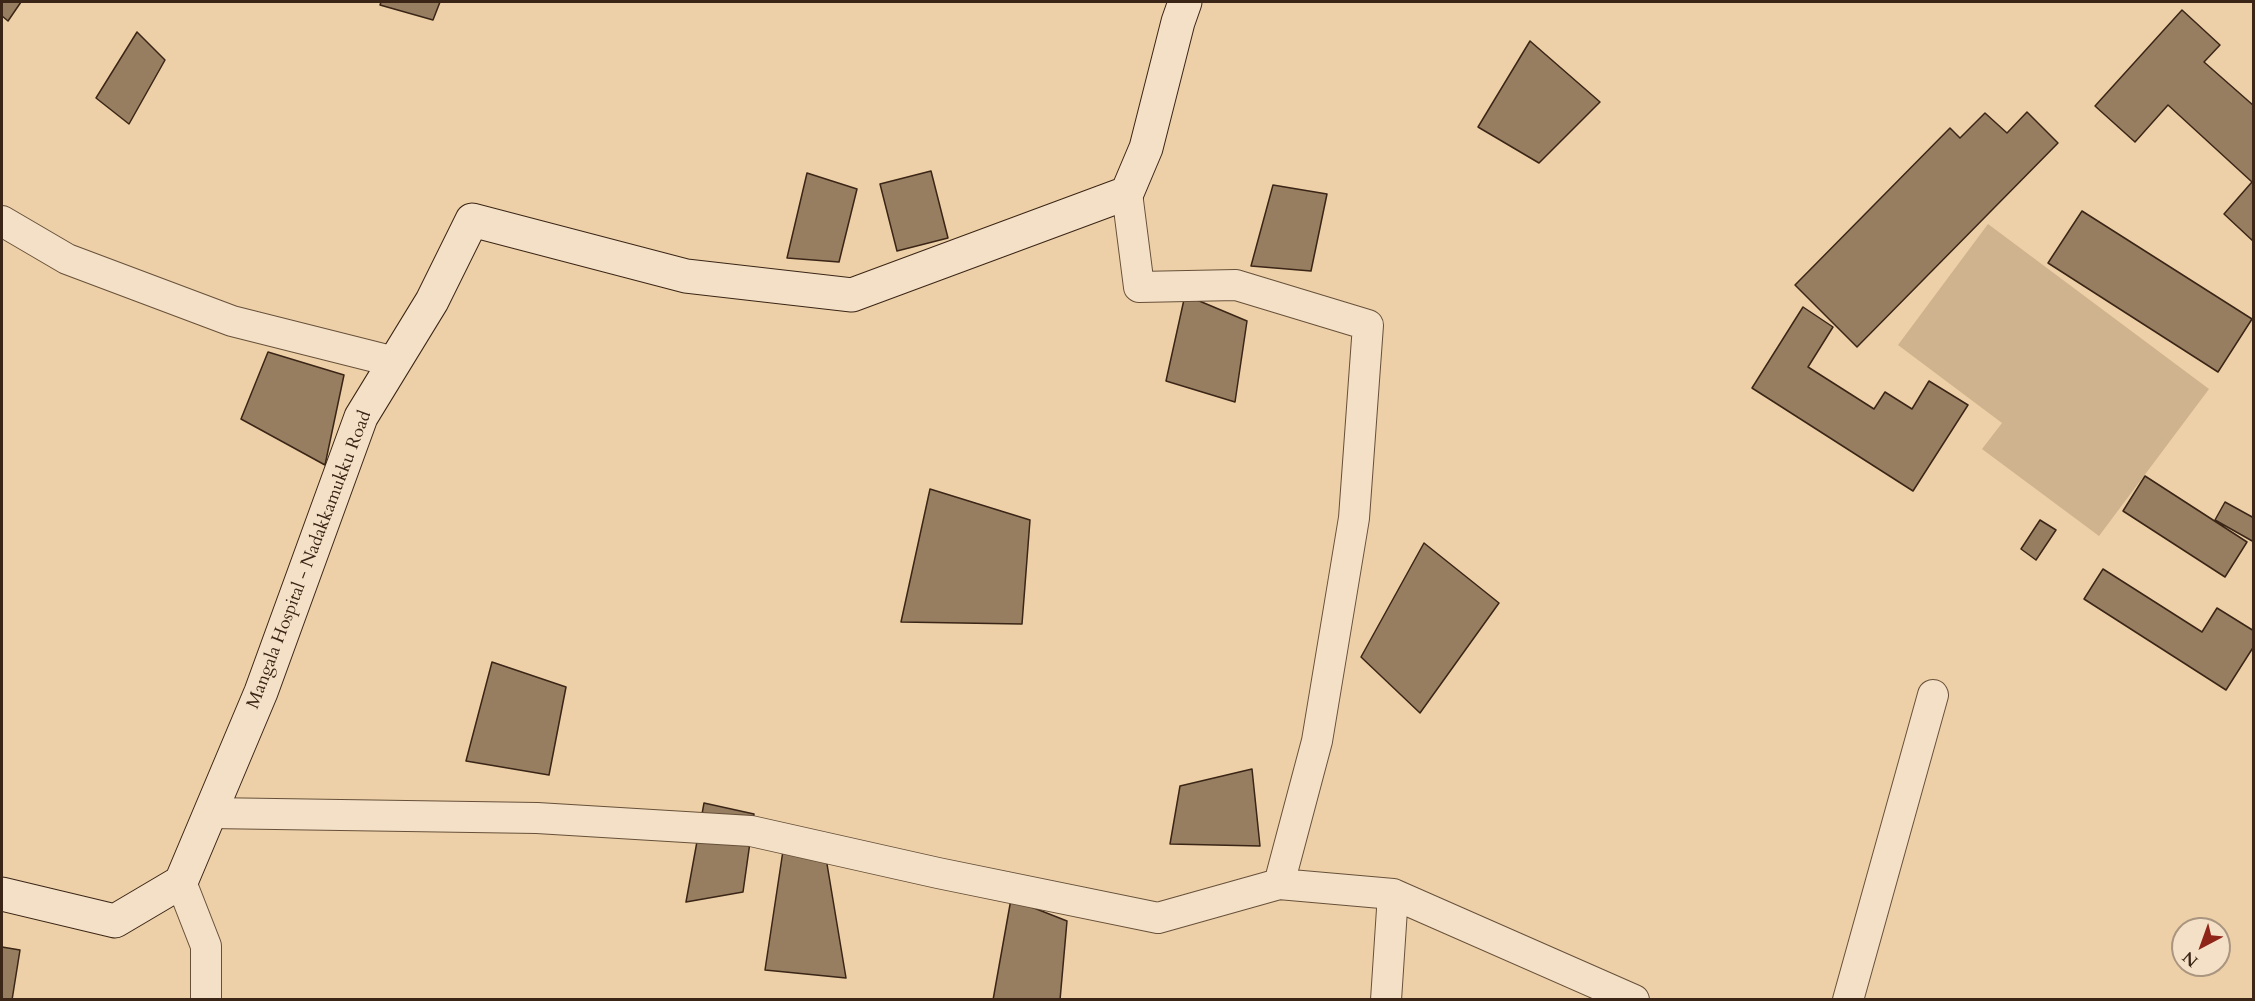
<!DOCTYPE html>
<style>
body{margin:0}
#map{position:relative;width:2255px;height:1001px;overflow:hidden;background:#edd0a7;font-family:Cardo,serif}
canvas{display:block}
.frame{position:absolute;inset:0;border:3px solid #3a2516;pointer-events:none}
.north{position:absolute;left:2171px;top:917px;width:60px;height:60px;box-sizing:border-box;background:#f3e0c6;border:2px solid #a99580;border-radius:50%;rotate:221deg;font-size:16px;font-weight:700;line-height:24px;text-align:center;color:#3a2516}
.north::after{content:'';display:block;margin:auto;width:21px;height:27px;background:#8f2418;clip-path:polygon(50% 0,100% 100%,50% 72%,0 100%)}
</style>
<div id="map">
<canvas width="2255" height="1001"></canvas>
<div class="frame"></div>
<div class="north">N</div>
</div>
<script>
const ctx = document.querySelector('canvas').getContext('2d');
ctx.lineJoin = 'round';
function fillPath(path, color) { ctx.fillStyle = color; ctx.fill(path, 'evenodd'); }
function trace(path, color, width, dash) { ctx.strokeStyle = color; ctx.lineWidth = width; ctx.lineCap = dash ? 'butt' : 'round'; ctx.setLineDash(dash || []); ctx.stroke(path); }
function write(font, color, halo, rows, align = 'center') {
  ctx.font = font + ' Cardo,serif'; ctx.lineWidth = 6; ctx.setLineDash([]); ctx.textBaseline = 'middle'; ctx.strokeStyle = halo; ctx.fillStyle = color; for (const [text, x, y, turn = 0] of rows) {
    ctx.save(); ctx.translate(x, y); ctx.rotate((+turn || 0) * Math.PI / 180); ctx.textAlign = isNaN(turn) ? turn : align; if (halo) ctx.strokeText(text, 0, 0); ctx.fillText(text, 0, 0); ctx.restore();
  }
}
const green = new Path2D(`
 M1988,224L2209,389L2099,536L1982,449L2002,423L1898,345Z`);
const building = new Path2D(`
 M2,2H21L8,21L2,16Z
 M381,2H440L433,20L380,5Z
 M2182,10L2220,45L2204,62L2254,106V242L2224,214L2252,182L2168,105L2135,142L2095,106Z
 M137,32L165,60L129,124L96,98Z
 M1530,41L1600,102L1539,163L1478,127Z
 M2027,112L2058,143L1857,347L1795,285L1950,128L1960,138L1985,113L2007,133Z
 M931,171L948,238L897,251L880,184Z
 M807,173L857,189L839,262L787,258Z
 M1273,185L1327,194L1311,271L1251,266Z
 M2082,211L2252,319L2218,372L2048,263Z
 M1185,295L1247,321L1235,402L1166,381Z
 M1803,307L1833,327L1808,367L1874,409L1885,392L1912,409L1929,381L1968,405L1913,491L1752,388Z
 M268,352L344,375L325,465L241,419Z
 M2145,476L2247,542L2225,577L2123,511Z
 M930,489L1030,520L1022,624L901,622Z
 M2225,502L2254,518V542L2215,520Z
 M2040,520L2056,530L2036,560L2021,549Z
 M1424,543L1499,603L1420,713L1361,657Z
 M2103,569L2202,632L2217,608L2254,631V646L2226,690L2084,599Z
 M492,662L566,687L549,775L466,761Z
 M1252,769L1260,846L1170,844L1180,786Z
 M704,803L754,814L743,892L686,902Z
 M784,844L825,852L846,978L765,970Z
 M1011,899L1067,921L1060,1000H993Z
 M2,947L20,950L12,1000H2Z`);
const minor = new Path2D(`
 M2,221L67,259L232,321L395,362
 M210,813L537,818L751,831L938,873L1158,918L1279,884L1317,741L1354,518L1368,325L1236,285L1139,287L1127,193
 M181,882L206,946V1000
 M1279,884L1393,894
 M1386,1000L1393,894L1634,1000
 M1848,1000L1933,695`);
const secondary = new Path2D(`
 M2,894L115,921L181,882L261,692L361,417L432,301L472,220L686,276L852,295L1127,193L1146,148L1178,22L1185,2`);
const streetNames = [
 ["Mangala Hospital - Nadakkamukku Road",310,560,-69]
];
fillPath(green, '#cfb38e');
fillPath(building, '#977e61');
trace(building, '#3a2516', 1.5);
trace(minor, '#67503a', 32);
trace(secondary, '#3a2516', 35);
trace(minor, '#f3e0c6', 30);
trace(secondary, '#f3e0c6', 33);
write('18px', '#3a2516', '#f3e0c6', streetNames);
</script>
